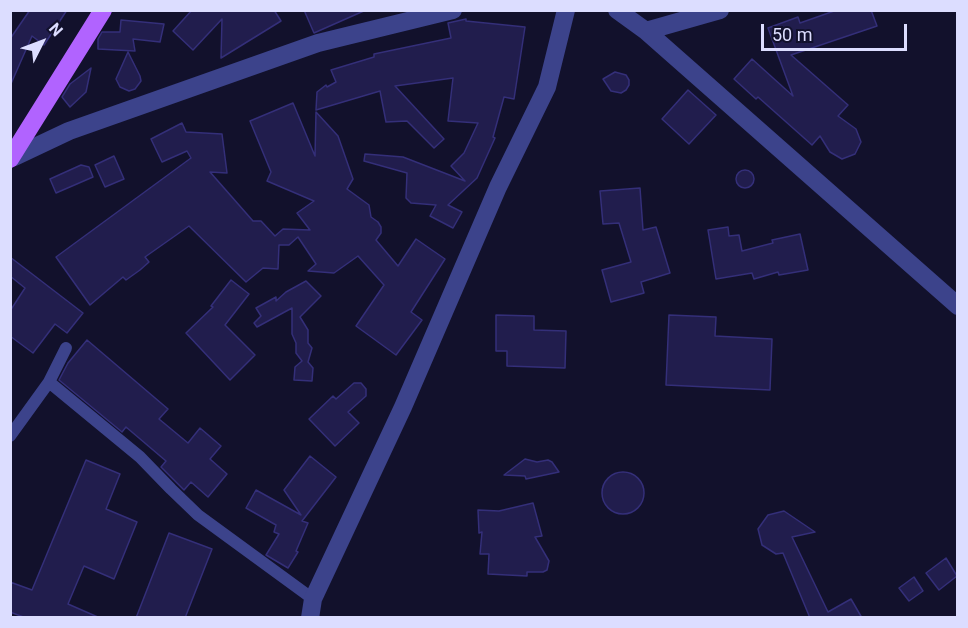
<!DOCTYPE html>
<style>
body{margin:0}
#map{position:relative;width:968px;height:628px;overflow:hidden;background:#12112c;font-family:Roboto,sans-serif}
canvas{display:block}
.frame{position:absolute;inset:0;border:12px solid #dcddff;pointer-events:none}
.north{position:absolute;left:12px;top:12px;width:60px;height:60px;-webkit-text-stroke:4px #12112c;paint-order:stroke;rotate:48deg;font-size:16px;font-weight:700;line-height:24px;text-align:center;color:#dcddff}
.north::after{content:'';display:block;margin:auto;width:21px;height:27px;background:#dcddff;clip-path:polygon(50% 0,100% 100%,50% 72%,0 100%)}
.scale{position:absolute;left:761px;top:24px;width:146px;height:27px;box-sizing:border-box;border:3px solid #dcddff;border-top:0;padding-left:8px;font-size:18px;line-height:21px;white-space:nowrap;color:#dcddff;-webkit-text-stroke:4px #12112c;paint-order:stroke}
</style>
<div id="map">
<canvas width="968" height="628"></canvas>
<div class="frame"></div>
<div class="north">N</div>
<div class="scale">50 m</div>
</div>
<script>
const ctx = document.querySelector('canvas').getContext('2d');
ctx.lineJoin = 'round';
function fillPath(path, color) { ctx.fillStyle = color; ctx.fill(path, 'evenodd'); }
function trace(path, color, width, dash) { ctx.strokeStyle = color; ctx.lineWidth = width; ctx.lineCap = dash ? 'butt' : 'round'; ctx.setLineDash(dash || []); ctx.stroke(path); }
const building = new Path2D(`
 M30,10H67L44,45L32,36L10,86V39Z
 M192,10H274L281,21L221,58L222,19L193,50L173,31Z
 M304,10H366L314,33Z
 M837,10H871L877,26L791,55L848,105L838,116L856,129L861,142L855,154L842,159L830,152L820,136L812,145L758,97L756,99L734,79L752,59L793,96L768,28L798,17L800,23Z
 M466,19V21L525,27L514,99L504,97L493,137L495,138L477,178L448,205L462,212L453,228L430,216L436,205L411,203L406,198L407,173L364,161L365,154L403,157L465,181L451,166L464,153L478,123L448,121L453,78L395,86L444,139L434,148L407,121L386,122L380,91L316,110L317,92L326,85L327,87L336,82L331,70L374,57V54L451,38L448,23Z
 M121,20L164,24L160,42L133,39L135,51L98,49V39L102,32H120Z
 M128,52L140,76L141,81L135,89L129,91L120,87L116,79Z
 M91,68L86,92L70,107L62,97L70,84Z
 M615,72L626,75L629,80V85L626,90L621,93L611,91L603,79Z
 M688,90L716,115L689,144L662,119Z
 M293,103L315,156L316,112L338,136L353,179L347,189L369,205L371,217L378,222L381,227V233L376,240L398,266L416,239L445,259L411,312L422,320L396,355L356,326L384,285L358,256L334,273L308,271L316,264L298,237L289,245H279L278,269L263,268L246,282L189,226L145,257L149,262L140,270L126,280L123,277L90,305L56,257L191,158L187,151L162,162L151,139L182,123L186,132L222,134L227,173L210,172L253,221H261L275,236L283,229L310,230L297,213L314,201L267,181L271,172L250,121Z
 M114,156L124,179L105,187L95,165Z
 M81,165L89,167L93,177L56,193L50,179Z
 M736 179a9 9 0 1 1 18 0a9 9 0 1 1-18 0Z
 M640,188L643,230L656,227L670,273L641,282L644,293L611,302L602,270L631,262L619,223L603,224L600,191Z
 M728,227L729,236L739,235L742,251L773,243L772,240L800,234L808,270L779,275L778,272L754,279L752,273L716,279L708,230Z
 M10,257L83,313L67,333L55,324L33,353L10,336V311L25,288L10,276Z
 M231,280L249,294L225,325L255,355L230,380L186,333L213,307L211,306Z
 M306,281L321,296L300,317L308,330V343L312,348L308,362L313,368L312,381L294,380L295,367L302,361L296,353V343L292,334V308L257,327L254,323L261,316L256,308L276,297V301L286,292Z
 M496,315L534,316V330L566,331L565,368L507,366V351H496Z
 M669,315L716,317L715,336L772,339L770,390L666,385Z
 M87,340L168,409L159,419L188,443L200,428L221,446L210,459L227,474L208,497L191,482L184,490L161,467L166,461L126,427L122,432L59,380L68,363Z
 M354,383H361L366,389V396L348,412L359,423L335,446L309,419L333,396L336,399Z
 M310,456L336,477L302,521L308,523L296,551L298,552L288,568L266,555L279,534L274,532L276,525L246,508L256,490L301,515L284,490Z
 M525,459L537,462L548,460L552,462L559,472L526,479L525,476L504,475Z
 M86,460L120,474L106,509L137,522L114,579L84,566L68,604L100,618H26L10,612V582L32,590Z
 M602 493a21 21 0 1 1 42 0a21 21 0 1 1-42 0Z
 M533,503L542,536L535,537L549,561L547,570L543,572H527V576L488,574L489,554H480L482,532L479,533L478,510L499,511Z
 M784,511L815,532L792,537L828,612L851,599L862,618H810L783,553L776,554L762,545L758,529L768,515Z
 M169,533L212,549L185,618H136Z
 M946,558L957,576L939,590L926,573Z
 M914,577L923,591L909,601L899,588Z`);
const lane = new Path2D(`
 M49,382L66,348
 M10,436L49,382L140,457L171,489L198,515L313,599`);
const street = new Path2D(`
 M617,10L646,31L958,306
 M646,31L720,10
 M10,149L14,157L69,131L318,43L453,10
 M310,618L313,599L403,407L498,187L547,87L566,10`);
const primary = new Path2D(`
 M10,159L103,10`);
fillPath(building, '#211d4d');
trace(building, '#342f79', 1.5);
trace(lane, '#3c438b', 12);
trace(street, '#3c438b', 18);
trace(primary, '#b163ff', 18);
</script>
